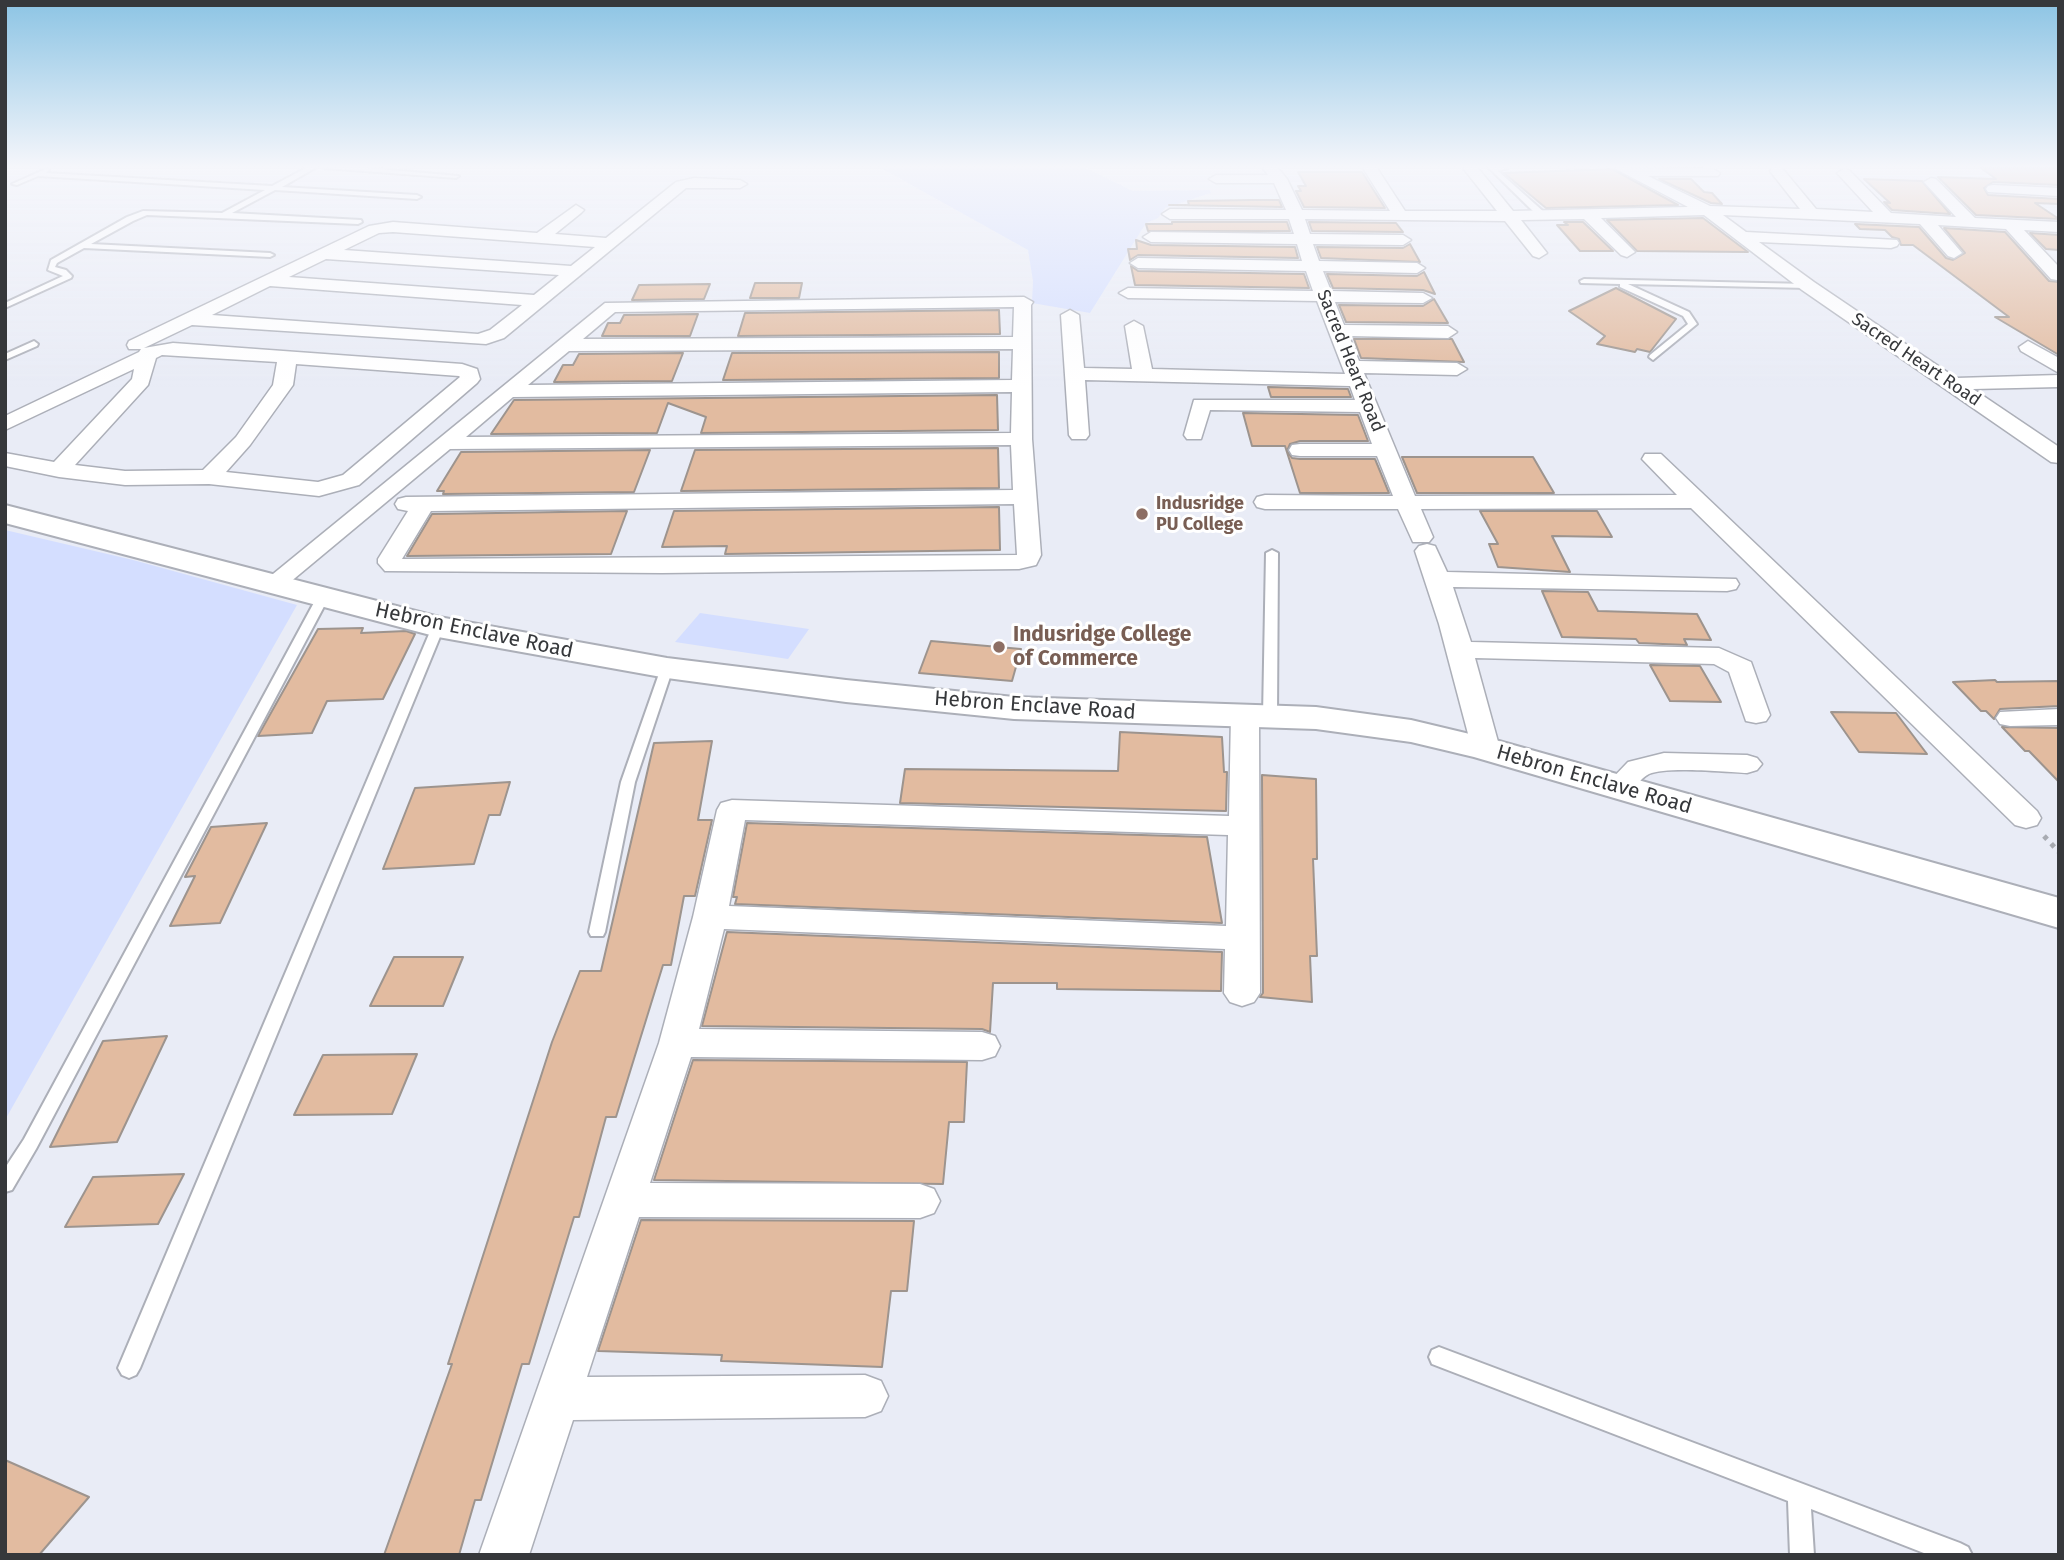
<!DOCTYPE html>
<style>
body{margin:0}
#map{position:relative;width:2064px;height:1560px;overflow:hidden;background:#e9ecf6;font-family:"Fira Sans",sans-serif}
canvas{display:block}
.frame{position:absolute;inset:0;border:7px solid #36383b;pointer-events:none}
</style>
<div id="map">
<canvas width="2064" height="1560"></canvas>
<div class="frame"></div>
</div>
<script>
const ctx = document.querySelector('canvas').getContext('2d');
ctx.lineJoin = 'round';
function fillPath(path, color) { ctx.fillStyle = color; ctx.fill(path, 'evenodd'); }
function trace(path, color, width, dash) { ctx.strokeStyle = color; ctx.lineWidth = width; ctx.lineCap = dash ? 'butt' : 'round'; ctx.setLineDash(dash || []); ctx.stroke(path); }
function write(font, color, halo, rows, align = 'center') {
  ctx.font = font + ' "Fira Sans",sans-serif'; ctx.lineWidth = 6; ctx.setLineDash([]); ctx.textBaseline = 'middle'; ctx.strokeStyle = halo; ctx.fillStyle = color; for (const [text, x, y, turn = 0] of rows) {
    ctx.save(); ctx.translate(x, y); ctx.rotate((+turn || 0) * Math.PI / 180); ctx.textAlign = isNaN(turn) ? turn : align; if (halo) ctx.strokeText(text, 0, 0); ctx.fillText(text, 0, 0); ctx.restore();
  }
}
const green = new Path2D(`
 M881,168H1086L1133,191L1210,190L1211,193L1165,208L1158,218L1146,223L1090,313L1032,303L1033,281L1028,250Z
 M5,530L133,560L297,605L5,1120Z
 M700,613L809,629L788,659L675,642Z`);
const building = new Path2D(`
 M1981,168H2059V185L1993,182L1984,188L1988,195L2059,199V204L2035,203L2059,219L1976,215L1938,177L1996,179Z
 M1612,169L1678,205L1546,208L1504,173Z
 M1298,172H1362L1385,208L1304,207L1296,191H1301L1298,186H1306Z
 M1659,179H1691L1704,192L1712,193L1722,204L1711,203Z
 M1864,179L1922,181L1950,214L1892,210L1884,202L1890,203Z
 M1251,200H1279L1282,207L1169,205H1189L1188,201Z
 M1703,218L1748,252L1637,251L1607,220Z
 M1172,222H1287L1290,231H1148L1146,224H1172Z
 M1309,222L1396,223L1403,232L1312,231Z
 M1564,222H1583L1613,251H1580L1557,225H1568Z
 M1855,224L1919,227L1946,258L1953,260L1965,253L1944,228L2005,232L2049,281L2059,282V355L1995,317H2009L1913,245H1901L1899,239L1892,237L1885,230L1860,229Z
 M2030,233L2059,235V250L2046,249Z
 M1136,240L1151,245L1295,247L1298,258L1138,255L1130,260L1128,249H1137Z
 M1410,244L1420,262L1321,258L1317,247L1403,248Z
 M1131,266L1138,271L1304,274L1309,288L1135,285Z
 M1424,272L1435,294L1423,290L1333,288L1327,274L1417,276Z
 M755,283H802L799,298H750Z
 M710,284L704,299L632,300L639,285Z
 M1616,288L1676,319L1650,352L1637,349L1635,352L1597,344L1605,336L1569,311Z
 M1434,299L1448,323L1346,322L1339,305L1423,306Z
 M999,310L1000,334L738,336L745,313Z
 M698,314L690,336H602L608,323H620L624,315Z
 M1354,339H1452L1464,362L1361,358Z
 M999,352V378L723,380L732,353Z
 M683,353L672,381L554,382L563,365H573L579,354Z
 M1268,387L1348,389L1351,397H1271Z
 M997,395L998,430L701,433L706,417L668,403L657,433L491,434L514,400Z
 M1243,413L1358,415L1368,441H1300L1290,444L1287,451L1292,458L1300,459H1375L1389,493H1300L1285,446H1252Z
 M998,448L999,488L681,491L695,450Z
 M650,450L634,492L443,494L444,491H437L461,452Z
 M1402,457H1533L1554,493H1417Z
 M999,507L1000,550L725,554L727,546L662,547L674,511Z
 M627,511L611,554L407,556L432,514Z
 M1480,511H1597L1612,537L1552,536L1570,572L1498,567L1489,544H1498Z
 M1542,591L1588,592L1598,611L1697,614L1711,640L1684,639L1687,645L1639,643L1636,639L1562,637Z
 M363,628L361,633L406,631L415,634L383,699L327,701L312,733L258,736L318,629Z
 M931,641L1021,649L1012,681L919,673Z
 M1650,665L1700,666L1721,702L1670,701Z
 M1995,680L1997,682L2059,681V706L2000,709L1994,719L1986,711H1981L1953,682Z
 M1831,712L1896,713L1927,754L1859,752Z
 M2002,727L2059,728V782L2029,751H2025Z
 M1120,732L1222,737L1224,772H1227L1226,811L900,803L905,769L1118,771Z
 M712,741L698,820H712L695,896H684L671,965H663L616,1117H606L579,1217H574L529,1364H522L481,1500H475L459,1555H384L452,1364H448L552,1042L580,971H601L654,743Z
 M1262,775L1316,779L1317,859H1313L1317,956H1310L1312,1002L1260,997L1263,993Z
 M510,782L500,815H489L474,864L383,869L415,788Z
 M267,823L220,923L170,926L195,876L185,877L211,827Z
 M747,823L1207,837L1222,923L735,904L737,897H733Z
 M727,932L1222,952L1221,991L1057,989V983H993L990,1032L982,1029L702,1026Z
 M394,957H463L443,1006H370Z
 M167,1036L117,1142L50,1147L103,1041Z
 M417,1054L392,1114L294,1115L323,1055Z
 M693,1060L967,1062L964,1122H949L943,1184L654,1180Z
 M184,1174L158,1224L65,1227L93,1177Z
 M641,1220L914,1221L907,1291H891L882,1367L721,1361L722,1355L598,1351Z
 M5,1460L89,1497L39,1555H5Z`);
const path = new Path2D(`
 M2044,836L2059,852`);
const lane = new Path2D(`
 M48,168L49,170L46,173L272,186L306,168H315L282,187L417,195L421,197L417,199L275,190L232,213L361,220L362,222L358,224L147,215L133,221L91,244L270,253L274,255L270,257L84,248L57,263L55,267L66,270L72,276L71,278L5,308V303L63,276L48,270L51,260L127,217L143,211L222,213L265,190L38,176L17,185L12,184Z
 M324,168H367L459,176L456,178Z
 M1489,168H1507L1498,171L1545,213V217H1539Z
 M1584,279L1808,284L1812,286L1808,288L1628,284L1689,312L1697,324L1653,360L1649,357L1650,355L1688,324L1683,316L1620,287V284L1581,283L1580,281Z
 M34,341L38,344L37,346L5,360V354Z
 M1272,550L1278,553L1277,716L1270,720L1263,716L1266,553Z
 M323,593L329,597L36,1149L12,1190L5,1192V1168L24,1139L317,597Z
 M438,623L444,627L140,1368L136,1375L129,1378L122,1375L118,1368L432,627Z
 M667,664L673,668L635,782L605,932L603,936H591L589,932L621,782L661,668Z
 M1439,1347L1960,1543L1968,1547L1972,1555H1929L1811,1509L1814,1555H1790L1788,1501L1432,1364L1429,1357L1432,1350Z`);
const street = new Path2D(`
 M1263,168H1278L1287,179L1302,210L1390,211L1363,168H1377L1405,211H1497L1463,168H1478L1513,211L1688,207L1614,168L1713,169L1720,173L1718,176H1648L1710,206L1800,209L1770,171L1772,168H1782L1816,209L1873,212L1837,173L1844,169L1849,170L1891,213L1956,217L1924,182L1931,178L1936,179L1975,218L2059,222V232L2024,230L2059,267L2057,280L2051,279L2006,229L1938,225L1962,253L1954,258L1948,256L1920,224L1723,215L1746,232L1897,240L1899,243L1897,246L1891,248L1759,242L1814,282L1956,378L2059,375V387L1973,389L2059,447V463L2051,462L1802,290L1704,215L1601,218L1635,252L1627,257L1621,255L1584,219L1521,220L1547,253L1539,258L1533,256L1505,221L1305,219L1310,234L1403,235L1411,240L1403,245L1313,244L1319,261L1417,263L1425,268L1417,273L1323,271L1331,291L1423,293L1432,298L1423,303L1335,302L1344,325L1448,326L1457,332L1448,338L1349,336L1359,361L1457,363L1467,369L1457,375L1364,373L1415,496L1677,495L1642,459L1645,454H1661L2037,811L2041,818L2037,825L2026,828L2015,825L1691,508L1421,509L1433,537L1429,542H1413L1398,509H1265L1257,507L1254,502L1257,497L1265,495L1393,496L1377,456H1300L1292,455L1289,450L1292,445L1300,444H1372L1360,412L1210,410L1201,439H1187L1184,435L1194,400H1355L1350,386L1085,380L1089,435L1086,439H1072L1069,435L1061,315L1070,310L1079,315L1084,368L1132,369L1125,326L1134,321L1143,326L1152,369L1345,374L1317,301L1128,298L1119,293L1128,288L1313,291L1306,271L1138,268L1130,263L1138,258L1302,261L1297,244L1151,242L1143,237L1151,232L1294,234L1289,219H1170L1162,214L1170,209L1286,210L1274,183H1216L1209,179L1216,175H1268Z
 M694,178L740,180L747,184L740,188H686L504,338L486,344L192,325L144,348L173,343L462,364L477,369L480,379L477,383L359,485L319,496L209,484L125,485L59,477L5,466V453L54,462L132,379L134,369L5,430V416L139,352L141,349H129L127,345L129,341L369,226L393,222L537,233L576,205L584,210L581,213L555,234L606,238L676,182ZM393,232L595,247L571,266L344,250L379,233ZM326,259L559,275L534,295L289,277ZM270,286L522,305L490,330L478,334L212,315ZM162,355L277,362L273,385L236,437L203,470L125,471L75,465L148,385L156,358ZM296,364L459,376L460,377L343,475L318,482L226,472L250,445L293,385Z
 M1993,185L2059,188V196L1988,192L1986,189L1988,186Z
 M1024,297L1033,302L1031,305L1032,439L1041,555L1036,565L1019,569L662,573L385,571L378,563V559L408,511L398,509L395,504L398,499L406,497L1013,490L1011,445L450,449L283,588L274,590L265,588L262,583L605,303ZM1014,307L1013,337L583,339L615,312ZM1013,349L1012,380L528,385L569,351ZM1012,392L1011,433L466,437L513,397ZM1014,504L1017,555L402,559L431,511Z
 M2028,341L2059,358V373L2021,351L2019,347Z
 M1427,544L1435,546L1447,572L1736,579L1739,584L1736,589L1727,591L1453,587L1471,642L1719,648L1751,662L1770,715L1766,721L1756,723L1746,721L1729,672L1714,664L1475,658L1500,749L1496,755L1486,758L1476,755L1472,749L1439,624L1415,551L1419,546Z
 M1245,707L1255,709L1259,715L1260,993L1254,1002L1242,1006L1230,1002L1224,993L1225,949L724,929L699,1029L982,1032L995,1036L1000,1046L995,1056L982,1060L691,1057L650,1183L920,1184L934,1189L940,1201L934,1213L920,1218L639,1217L587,1377L865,1375L881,1381L888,1396L881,1411L865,1417L573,1420L529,1555H479L659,1043L693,917L717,810L721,803L732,800L1229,816L1231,715L1235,709ZM745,820L1228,835L1226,926L729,906Z
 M2059,709V725L2010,726L2000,724L1996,718L2000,712Z
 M1664,753L1747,755L1757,758L1762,764L1757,770L1747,773C1726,772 1666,766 1649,774C1631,784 1636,801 1608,794L1604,787L1628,762Z`);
const secondary = new Path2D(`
 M5,505L439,617L667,658L846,680L1014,697L1316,707L1411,720L1499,741L2059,898V928L1474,757L1411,742L1316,729L1014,719L846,702L667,678L438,637L5,523Z`);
const markers = [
 [1142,514,7,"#8d6e63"],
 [999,647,7,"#8d6e63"]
];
const farStreetnames = [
 ["Sacred Heart Road",1916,360,34],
 ["Sacred Heart Road",1350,361,68]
];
const farEducationnames = [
 ["Indusridge",1156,504],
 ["PU College",1156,525]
];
const streetNames = [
 ["Hebron Enclave Road",474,631,12],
 ["Hebron Enclave Road",1035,706,4],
 ["Hebron Enclave Road",1594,780,16]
];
const educationNames = [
 ["Indusridge College",1013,635],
 ["of Commerce",1013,659]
];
fillPath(green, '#d4deff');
fillPath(building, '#e2bba0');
trace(building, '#9d948e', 2);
trace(lane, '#acafb8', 4);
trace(street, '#acafb8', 3);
trace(secondary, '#acafb8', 4);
trace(path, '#a8abb2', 5, [4.5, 6]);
fillPath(lane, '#fff');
fillPath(street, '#fff');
fillPath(secondary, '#fff');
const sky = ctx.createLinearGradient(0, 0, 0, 387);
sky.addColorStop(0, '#8cc4e4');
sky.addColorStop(0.43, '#f5f6fb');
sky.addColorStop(1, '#f5f6fb00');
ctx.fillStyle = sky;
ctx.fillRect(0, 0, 2064, 387);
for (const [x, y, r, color] of markers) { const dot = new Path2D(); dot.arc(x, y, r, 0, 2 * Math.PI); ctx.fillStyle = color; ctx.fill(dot); trace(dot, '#fff', 2.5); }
write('18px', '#36383b', '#fff', farStreetnames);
write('bold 18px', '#785e54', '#fff', farEducationnames, 'left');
write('21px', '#36383b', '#fff', streetNames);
write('bold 21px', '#785e54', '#fff', educationNames, 'left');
</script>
